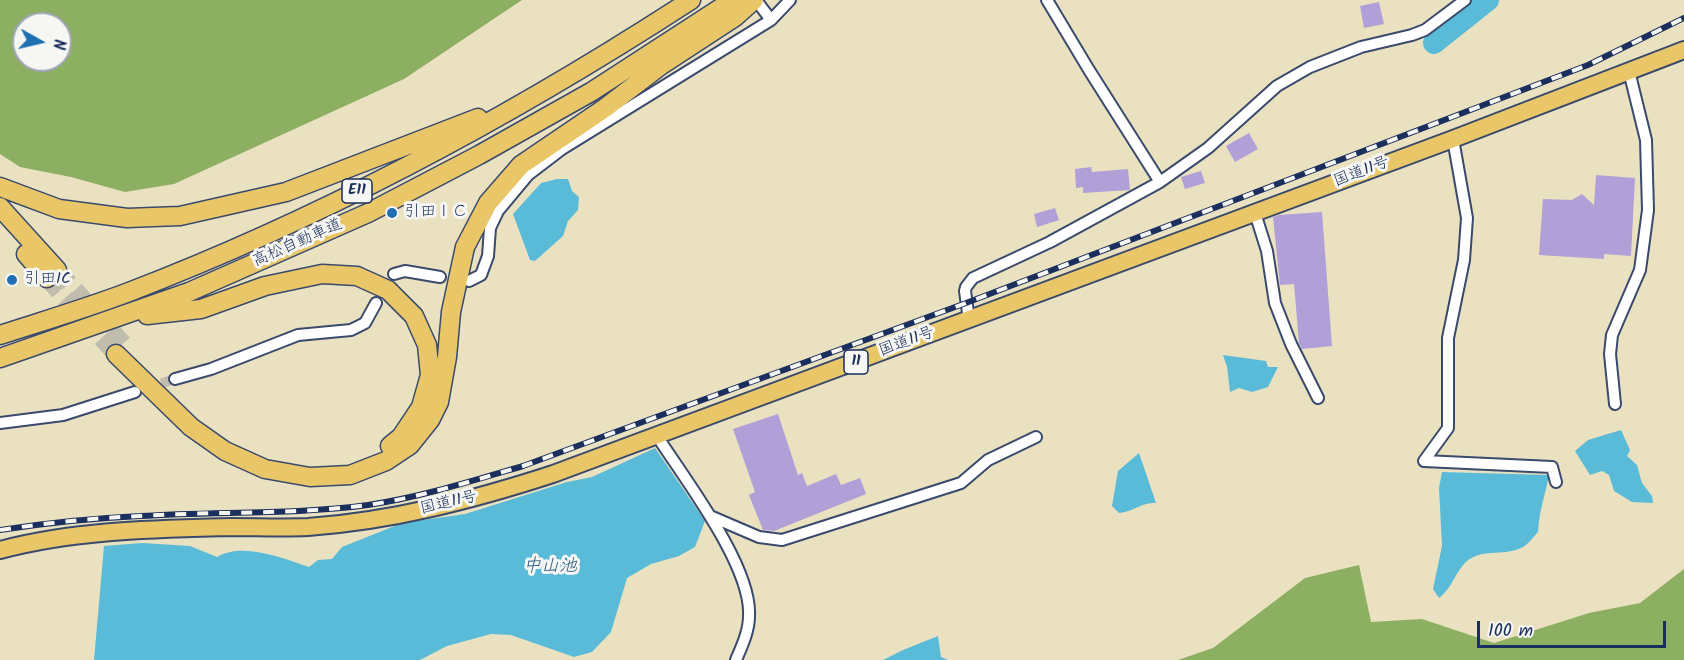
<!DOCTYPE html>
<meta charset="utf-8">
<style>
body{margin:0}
#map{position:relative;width:1684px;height:660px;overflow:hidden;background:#eae1c1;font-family:Kalam,sans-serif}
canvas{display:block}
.north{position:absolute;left:12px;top:12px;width:60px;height:60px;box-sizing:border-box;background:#f6f6f2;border:2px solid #9ea6b7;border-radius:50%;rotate:98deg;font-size:16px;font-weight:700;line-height:24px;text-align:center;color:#1b2f5e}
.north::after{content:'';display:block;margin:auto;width:21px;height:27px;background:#1f6fb2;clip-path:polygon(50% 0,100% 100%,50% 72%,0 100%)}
.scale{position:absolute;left:1477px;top:621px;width:189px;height:27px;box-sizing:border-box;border:3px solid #1b2f5e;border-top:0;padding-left:8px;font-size:18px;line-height:21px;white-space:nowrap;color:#1b2f5e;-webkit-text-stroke:4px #f6f6f2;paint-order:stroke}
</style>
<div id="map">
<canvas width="1684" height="660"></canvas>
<div class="north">N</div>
<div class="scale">100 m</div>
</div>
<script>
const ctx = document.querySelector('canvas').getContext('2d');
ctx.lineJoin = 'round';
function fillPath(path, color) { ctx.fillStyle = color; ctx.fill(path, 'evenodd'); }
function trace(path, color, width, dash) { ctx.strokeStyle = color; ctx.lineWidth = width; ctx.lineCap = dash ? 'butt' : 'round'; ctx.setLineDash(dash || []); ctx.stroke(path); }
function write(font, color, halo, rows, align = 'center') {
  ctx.font = font + ' Kalam,"Klee One",sans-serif'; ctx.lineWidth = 6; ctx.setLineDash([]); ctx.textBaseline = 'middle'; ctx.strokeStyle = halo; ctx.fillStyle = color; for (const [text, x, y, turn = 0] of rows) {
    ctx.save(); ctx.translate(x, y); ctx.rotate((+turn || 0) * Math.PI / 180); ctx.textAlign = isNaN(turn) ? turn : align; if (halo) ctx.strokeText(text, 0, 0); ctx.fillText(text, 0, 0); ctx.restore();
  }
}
const forest = new Path2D(`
 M0,0H522L404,79L174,184L125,192L71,177L20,167L0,154ZM24,24H60V60H24Z
 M1359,565L1371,622L1422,619L1494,643L1589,613L1640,603L1684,569V660H1178L1213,648L1305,578Z`);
const water = new Path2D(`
 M557,179H568L572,191L579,197L578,210L568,221L563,236L535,261L530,260L513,214L541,183Z
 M1223,355L1266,361L1268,367H1278L1268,387L1252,392L1239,388L1230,392L1227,367Z
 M1621,430L1630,450L1627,456L1637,465L1642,483L1652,496L1653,503L1632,502L1614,491L1609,475L1602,471L1590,475L1575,451L1588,440Z
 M655,448L705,521L695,547L679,556L651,564L627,578L611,632L592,652L574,657L511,635L491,634L447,646L420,660H94L104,546L142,543L190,546L217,557C243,542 282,558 309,567L318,560L332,559L342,547L402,523L465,514L567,482L592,477Z
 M1139,453L1156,503C1138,503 1137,511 1119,513L1112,506L1118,471Z
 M1442,472L1549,475C1545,496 1539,511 1538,532C1533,537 1528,545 1521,548C1502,557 1480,547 1464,564C1454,575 1452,588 1439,598L1433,589L1442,546L1439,488Z
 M938,636L941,657L948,660H883L903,650Z`);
const river = new Path2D(`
 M1434,43L1488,0`);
const building = new Path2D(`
 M1379,2L1384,24L1364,28L1360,6Z
 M1249,133L1258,149L1235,162L1226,146Z
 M1091,167L1092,172L1128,169L1130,190L1083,193V187L1076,188L1075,169Z
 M1201,171L1205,183L1185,189L1181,177Z
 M1596,175L1635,178L1631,256L1604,254V259L1539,255L1543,199L1572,200L1582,194L1594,205Z
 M1055,208L1059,220L1037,227L1034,214Z
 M1322,212L1332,346L1302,349L1299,343L1294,284L1280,285L1273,217L1279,215Z
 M778,414L798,475L802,473L807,486L836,474L841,485L860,478L866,494L774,531L763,530L749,495L755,492L733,429Z`);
const minorTunnel = new Path2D(`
 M147,388L175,379`);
const motorwayTunnel = new Path2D(`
 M57,270L127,348
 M47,278L116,354`);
const minor = new Path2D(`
 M756,0L771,20
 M1047,0L1089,70L1160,182
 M1453,139L1467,218L1464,260L1448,338V428L1424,461L1552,467L1556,482
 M1255,213L1267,251L1275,303L1291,344L1318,398
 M394,274L405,271L440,277
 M469,281L481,275L488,256L490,228L498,211L528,175L562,149L771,20L790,0
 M969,320L965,291L966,287L973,278L1050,242L1160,182L1208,148L1277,86L1310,67L1361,47L1412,35L1425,30L1465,0
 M175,379L211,369L298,335L351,330L365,323L376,303
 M1615,404L1610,354L1612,335L1640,270L1648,210L1646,140L1629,71
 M0,423L63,415L135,392
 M657,436C684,478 752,566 749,616C749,631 742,646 736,660
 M710,516L759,537L782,540L961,483L988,460L1036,437`);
const trunk = new Path2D(`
 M0,550C75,530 153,529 231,527C256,527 283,528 308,527C392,521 473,500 553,474L1453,139L1684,50`);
const motorway = new Path2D(`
 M0,187L59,209L127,218L180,216L286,192L478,118
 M0,207L57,270
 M26,254L47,278
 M147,315L201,309L265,286L322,274L357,276L388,290L414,316L427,345L430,375L421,407L401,437L390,446
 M0,335C43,321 87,308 129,292C327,216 514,115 691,0
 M116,354L191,427L225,451L265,469L310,477L350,475L386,461L410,445L430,420L439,402L447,357L451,312L465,247L488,203L521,165L605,108L660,66L735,17L754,0
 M0,358L189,292L368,213L479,155L591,92L733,0`);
const rail = new Path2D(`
 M0,530C47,523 93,518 140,516C216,511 292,515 368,505C421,497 472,481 523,466L966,303L1588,65L1684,18`);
const markers = [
 [392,213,6,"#1f6fb2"],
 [12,280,6,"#1f6fb2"]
];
const shields = [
 [357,191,30],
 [856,362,24]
];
const shieldNames = [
 ["E11",357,191],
 ["11",856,362]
];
const streetNames = [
 ["国道11号",1362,173,-21],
 ["高松自動車道",298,244,-24],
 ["国道11号",907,343,-20],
 ["国道11号",449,504,-13]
];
const poiNames = [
 ["引田ＩＣ",404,213],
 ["引田IC",24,280]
];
const waterNames = [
 ["中山池",550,568]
];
fillPath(forest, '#8daf62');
fillPath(water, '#5abbd8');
trace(river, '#5abbd8', 22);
fillPath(building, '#b0a0d7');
trace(minorTunnel, '#c1bdad', 10, [10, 5]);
trace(motorwayTunnel, '#c1bdad', 18, [18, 9]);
trace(minor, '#3a4a6d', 14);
trace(trunk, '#3a4a6d', 20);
trace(motorway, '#3a4a6d', 21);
trace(minor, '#fff', 10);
trace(trunk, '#e9c769', 16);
trace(motorway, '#e9c769', 18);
trace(rail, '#1b2f5e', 6);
trace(rail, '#f6f6f2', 4, [11]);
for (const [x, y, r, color] of markers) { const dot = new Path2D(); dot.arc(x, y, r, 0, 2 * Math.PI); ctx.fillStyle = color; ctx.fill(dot); trace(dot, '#f6f6f2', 2); }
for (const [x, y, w] of shields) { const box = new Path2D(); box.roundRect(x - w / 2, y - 12, w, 24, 4.5); ctx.fillStyle = '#f6f6f2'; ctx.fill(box); trace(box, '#1b2f5e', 1.5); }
write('bold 15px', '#1b2f5e', null, shieldNames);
write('16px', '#1b2f5e', '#f6f6f2', streetNames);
write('16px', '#1b2f5e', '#f6f6f2', poiNames, 'left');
write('italic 18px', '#2e5983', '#f6f6f2', waterNames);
</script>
